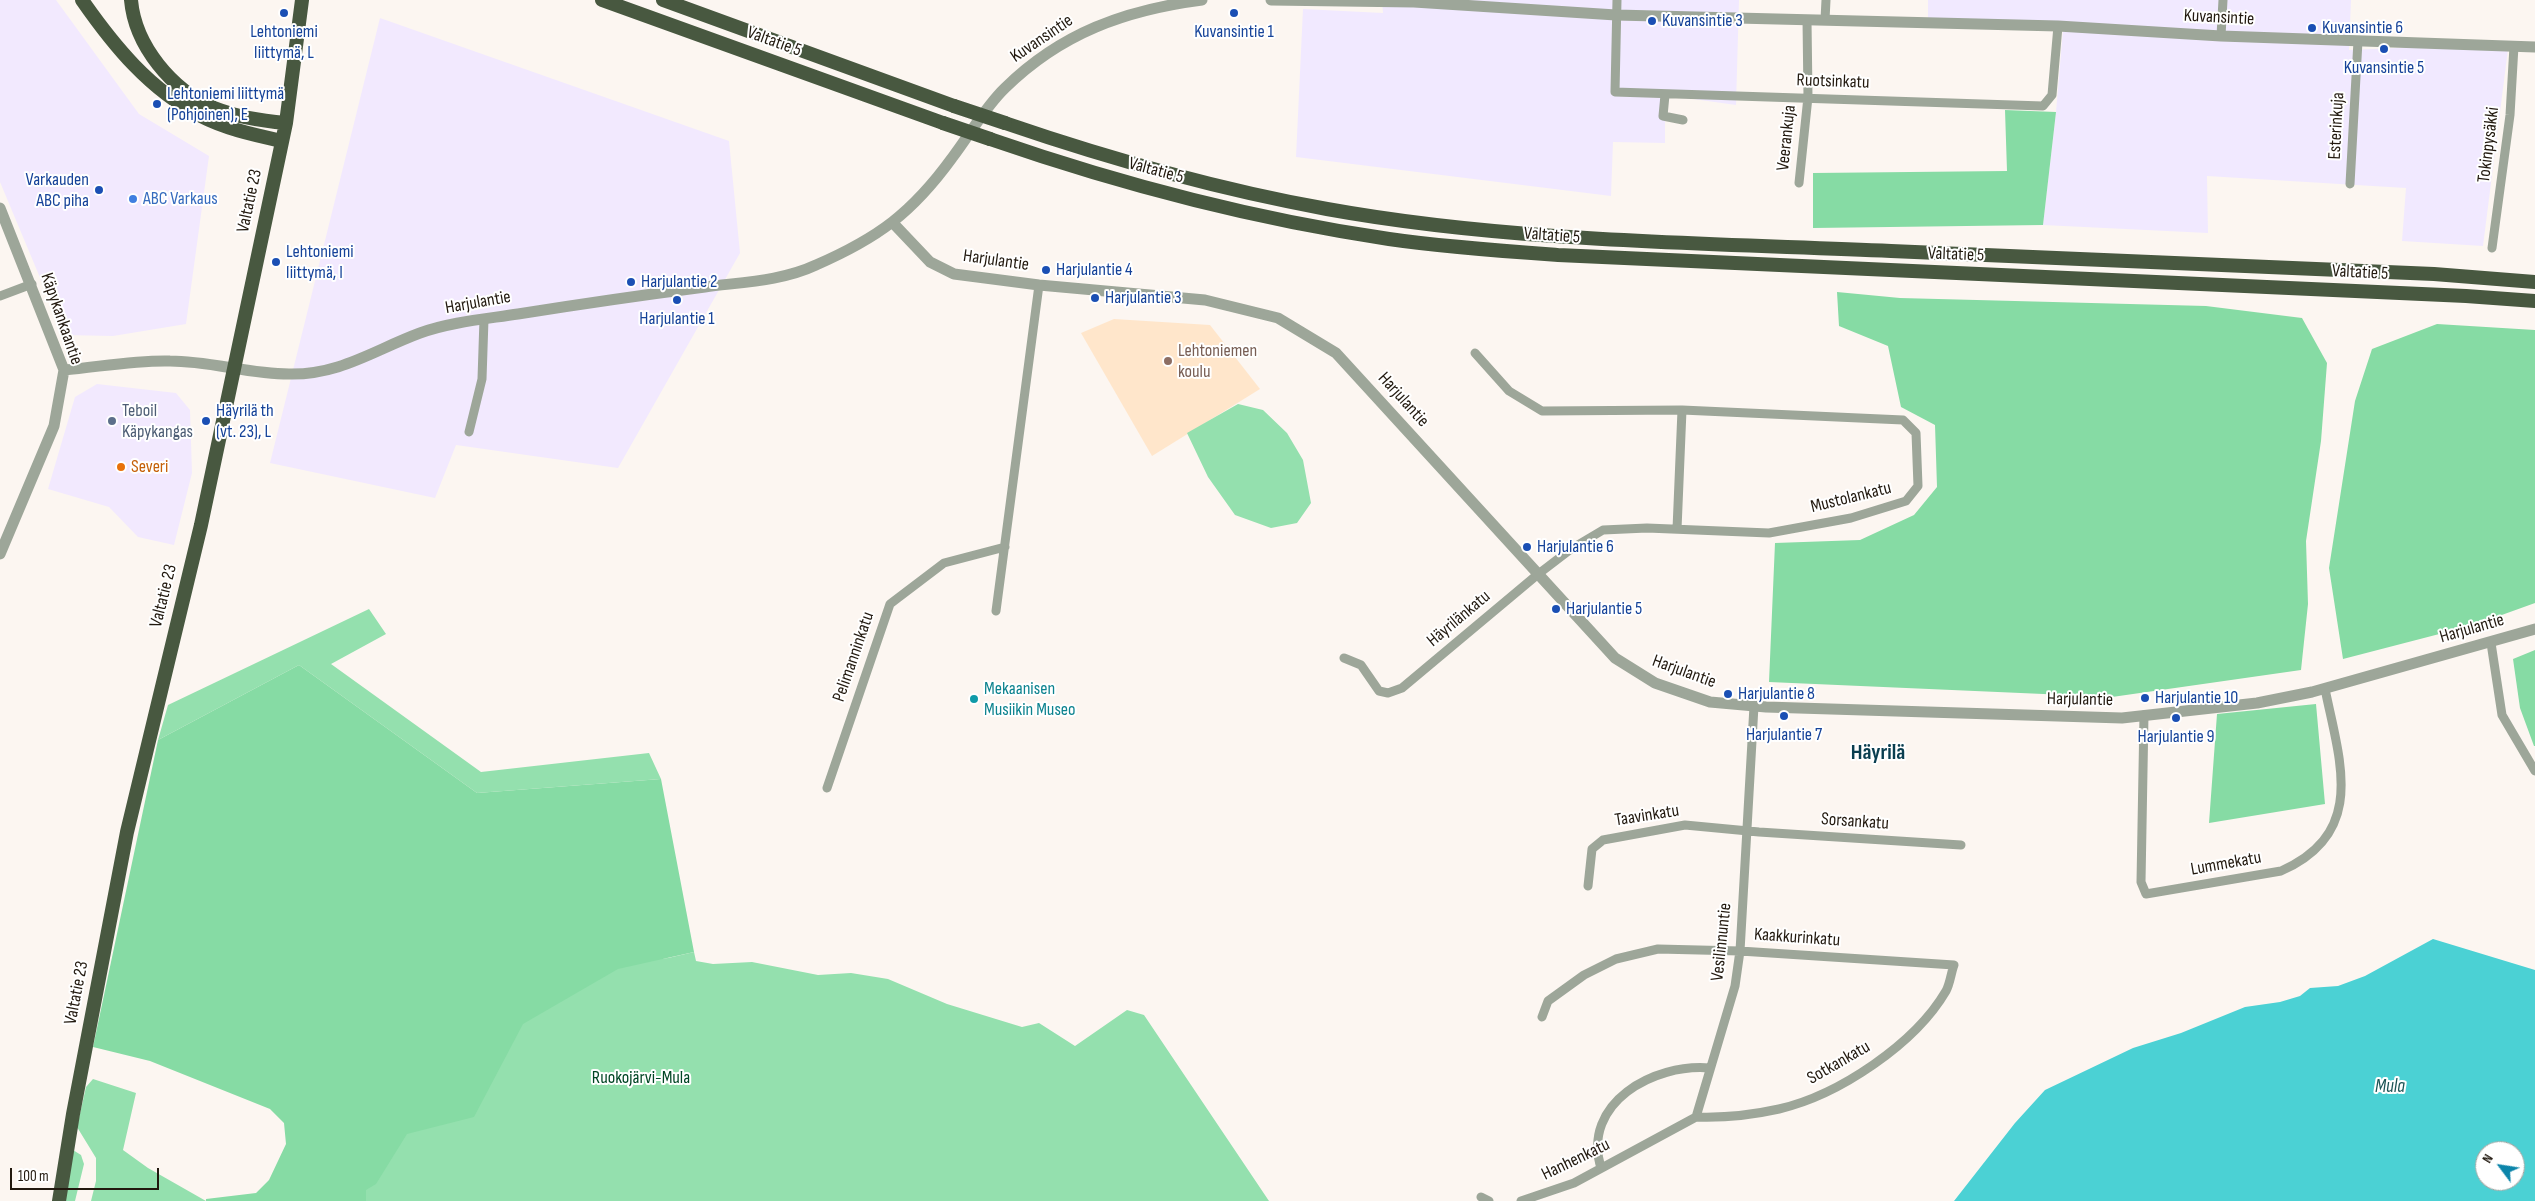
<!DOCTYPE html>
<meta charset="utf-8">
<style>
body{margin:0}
#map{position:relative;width:2535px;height:1201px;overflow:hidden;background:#fcf6f1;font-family:"Sofia Sans Condensed",sans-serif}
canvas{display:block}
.north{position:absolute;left:2475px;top:1141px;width:50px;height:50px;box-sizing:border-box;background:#fff;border:1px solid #a7a39f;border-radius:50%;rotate:301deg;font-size:14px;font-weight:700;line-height:20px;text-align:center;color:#22190f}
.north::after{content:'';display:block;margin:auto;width:18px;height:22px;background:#0c85aa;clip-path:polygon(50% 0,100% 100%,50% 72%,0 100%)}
.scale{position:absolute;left:10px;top:1168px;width:149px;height:22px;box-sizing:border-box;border:2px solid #22190f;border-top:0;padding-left:6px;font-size:15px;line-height:18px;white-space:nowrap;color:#22190f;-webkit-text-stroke:4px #fff;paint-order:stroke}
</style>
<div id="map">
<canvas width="2535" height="1201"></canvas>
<div class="north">N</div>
<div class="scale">100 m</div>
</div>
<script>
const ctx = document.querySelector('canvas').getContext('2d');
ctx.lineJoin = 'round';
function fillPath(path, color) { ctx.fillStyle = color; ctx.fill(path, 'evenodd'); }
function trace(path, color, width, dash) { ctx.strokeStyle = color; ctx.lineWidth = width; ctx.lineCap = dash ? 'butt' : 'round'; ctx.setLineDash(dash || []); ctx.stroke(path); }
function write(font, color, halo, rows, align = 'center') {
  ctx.font = font + ' "Sofia Sans Condensed",sans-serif'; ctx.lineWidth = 4; ctx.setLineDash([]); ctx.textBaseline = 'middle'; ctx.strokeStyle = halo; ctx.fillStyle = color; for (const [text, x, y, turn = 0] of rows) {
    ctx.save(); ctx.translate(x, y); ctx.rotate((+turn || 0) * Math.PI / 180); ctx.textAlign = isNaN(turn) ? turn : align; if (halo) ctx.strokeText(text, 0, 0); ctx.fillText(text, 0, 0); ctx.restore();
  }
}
const commercial = new Path2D(`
 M0,0H56L139,114L209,156L186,324L113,336L64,335L0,182Z
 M380,18L729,141L740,253L618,468L456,445L435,498L270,463Z
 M97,384L176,393L190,410L192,473L174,545L138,537L109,507L48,489L75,397Z`);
const industrial = new Path2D(`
 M1382,0H1739L1736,105L1665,95V143L1613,142L1611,196L1296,157L1303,9L1383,13Z
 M1928,0H2351L2349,50L2421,47L2508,49L2483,246L2402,241L2406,188L2207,176L2208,233L2043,225L2056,112L2063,30L1928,27Z`);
const built = new Path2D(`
 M1114,319L1210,325L1260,389L1152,456L1081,333Z`);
const green = new Path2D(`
 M1238,404L1263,410L1287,433L1303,460L1311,503L1297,523L1271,528L1235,515L1208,477L1187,433Z
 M369,609L386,634L331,664L481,772L649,753L661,779L477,793L299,665L158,740L168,705Z
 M694,952L696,961L713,964L752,962L818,975L851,973L888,979L947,1004L1022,1027L1039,1023L1075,1046L1127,1010L1144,1015L1269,1201H343L421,1037L585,968L668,958Z
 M93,1079L136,1093L123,1150L148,1168L206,1201H91L96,1181V1158L77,1127L86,1087Z
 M73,1150L81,1155L84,1164L75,1201H64Z`);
const forest = new Path2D(`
 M2005,110L2056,112L2043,225L1813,228V173L2007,171Z
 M1837,292L1900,298L2206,306L2302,318L2327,363L2321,441L2306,541L2308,604L2301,670L2112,697L1769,682L1775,543L1860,540L1914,515L1937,487L1935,425L1901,407L1888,346L1839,326Z
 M2437,324L2535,330V603L2474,625L2343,659L2329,568L2355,401L2372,349Z
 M2535,650V746H2534L2520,708L2513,659Z
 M299,665L477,793L661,779L694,952L618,969L523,1024L474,1117L407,1134L376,1184L366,1190V1201H206V1199L256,1193L269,1180L286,1144L284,1123L270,1109L150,1061L93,1047L158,740Z
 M2316,704L2325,804L2209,823L2217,714Z`);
const water = new Path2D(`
 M2433,939L2535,970V1201H1954L2015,1123L2045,1090L2133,1048L2181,1033L2245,1007L2280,1002L2300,996L2310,988L2338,986L2365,976ZM2485,1151H2515V1181H2485Z`);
const minor = new Path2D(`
 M1617,0L1615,92L2043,106L2052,95L2058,26
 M1825,20L1826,0
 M2221,36L2223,0
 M1665,95L1663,116L1683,120
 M1799,183L1808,97L1807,20
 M2350,184L2358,41
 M2492,248L2510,115L2514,46
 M0,296L32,284
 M469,432L482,379L484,319
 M1677,529L1682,410
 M996,611L1039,285
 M2491,643L2502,715L2535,771
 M1344,658L1361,665L1379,691L1388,693L1402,688L1537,575L1571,549L1603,530L1647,528L1769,533L1851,518L1906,501L1918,486L1916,433L1903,420L1682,410L1542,411L1509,391L1475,353
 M2144,715L2141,882L2146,894L2281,871C2367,833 2340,762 2325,689
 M827,788L890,604L944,563L1005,547
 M1588,886L1592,849L1603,840L1685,825L1759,832L1961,845
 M1542,1017L1548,1001L1584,975L1616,959L1658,949L1740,951L1954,965C1951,973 1950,984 1946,991C1915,1044 1839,1095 1779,1109C1752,1115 1724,1118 1696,1117
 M1601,1168C1581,1103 1654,1063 1710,1068
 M1481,1197L1489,1201
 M1521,1201L1574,1183L1696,1117L1735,986L1740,951L1754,706`);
const tertiary = new Path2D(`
 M1271,0L1414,2L1616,15L2058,26L2221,36L2535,47
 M0,208L64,370L54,426L0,554
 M893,223L930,262L954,274L1039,285L1205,300L1278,318L1336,353L1615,658L1655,683L1710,702L1766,707L2122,718L2257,703L2312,692L2535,629
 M64,370C99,367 135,360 170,361C210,361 249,374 289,374C340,375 374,350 420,333C450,322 486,319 518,314C581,304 643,295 705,287C742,282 782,281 816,265C878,238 912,213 952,158C969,136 985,107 1005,88C1061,33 1125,10 1202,0`);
const trunk = new Path2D(`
 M82,0C114,46 150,90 201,116C226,129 255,135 282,141
 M131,0C135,46 172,90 214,108C237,117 262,121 286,123
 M602,0L943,123
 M663,0L954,106
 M1005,123C1110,159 1217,189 1327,209C1509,242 1705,243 1891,251C2072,258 2253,267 2434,274L2535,282
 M990,139C1120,184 1253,219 1389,239C1445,247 1502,251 1558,255L2466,296L2535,301
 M59,1201L73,1114L127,832L201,525L286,123L302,0`);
const trunkBridge = new Path2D(`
 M954,106L1005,123
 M943,123L990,139`);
const markers = [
 [284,13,5,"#1a4fb4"],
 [1234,13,5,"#1a4fb4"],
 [1652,21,5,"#1a4fb4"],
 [2312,28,5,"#1a4fb4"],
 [2384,49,5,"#1a4fb4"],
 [157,104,5,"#1a4fb4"],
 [99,190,5,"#1a4fb4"],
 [133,199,5,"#3f7fe0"],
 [276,262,5,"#1a4fb4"],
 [1046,270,5,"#1a4fb4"],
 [631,282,5,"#1a4fb4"],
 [1095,298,5,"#1a4fb4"],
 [677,300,5,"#1a4fb4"],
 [1168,361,5,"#8d6e63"],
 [112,421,5,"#5c6f8a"],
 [206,421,5,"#1a4fb4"],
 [121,467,5,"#e8710a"],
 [1527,547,5,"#1a4fb4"],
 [1556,609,5,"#1a4fb4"],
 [1728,694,5,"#1a4fb4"],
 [2145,698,5,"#1a4fb4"],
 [974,699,5,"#0f9aa8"],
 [1784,716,5,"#1a4fb4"],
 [2176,718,5,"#1a4fb4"]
];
const streetNames = [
 ["Kuvansintie",2219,18,3],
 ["Kuvansintie",1042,39,-34],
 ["Valtatie 5",774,42,20],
 ["Ruotsinkatu",1833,82,2],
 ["Esterinkuja",2337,126,-87],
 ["Veerankuja",1787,138,-84],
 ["Tokinpysäkki",2489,145,-83],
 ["Valtatie 5",1156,171,15],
 ["Valtatie 23",250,201,-78],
 ["Valtatie 5",1552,236,4],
 ["Valtatie 5",1956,255,2],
 ["Harjulantie",996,261,8],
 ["Valtatie 5",2360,273,3],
 ["Harjulantie",478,303,-10],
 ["Käpykankaantie",61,319,71],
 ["Harjulantie",1403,400,48],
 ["Mustolankatu",1851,498,-14],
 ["Valtatie 23",164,596,-76],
 ["Häyrilänkatu",1459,619,-40],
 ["Harjulantie",2472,629,-16],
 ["Pelimanninkatu",854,657,-71],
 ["Harjulantie",1684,672,20],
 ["Harjulantie",2080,700,1],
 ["Taavinkatu",1647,816,-9],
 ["Sorsankatu",1855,822,4],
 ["Lummekatu",2226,864,-10],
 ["Kaakkurinkatu",1797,938,4],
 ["Vesilinnuntie",1722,942,-84],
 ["Valtatie 23",77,993,-79],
 ["Sotkankatu",1839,1063,-30],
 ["Hanhenkatu",1576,1160,-26]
];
const transitNames = [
 ["Kuvansintie 3",1662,21],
 ["Kuvansintie 6",2322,28],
 ["Lehtoniemi",284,32,"center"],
 ["liittymä, L",284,53,"center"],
 ["Kuvansintie 1",1234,32,"center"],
 ["Kuvansintie 5",2384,68,"center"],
 ["Lehtoniemi liittymä",167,94],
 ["(Pohjoinen), E",167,115],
 ["Varkauden",89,180,"right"],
 ["ABC piha",89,201,"right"],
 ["Lehtoniemi",286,252],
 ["liittymä, I",286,273],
 ["Harjulantie 4",1056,270],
 ["Harjulantie 2",641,282],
 ["Harjulantie 3",1105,298],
 ["Harjulantie 1",677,319,"center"],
 ["Häyrilä th",216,411],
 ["(vt. 23), L",216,432],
 ["Harjulantie 6",1537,547],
 ["Harjulantie 5",1566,609],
 ["Harjulantie 8",1738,694],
 ["Harjulantie 10",2155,698],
 ["Harjulantie 7",1784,735,"center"],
 ["Harjulantie 9",2176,737,"center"]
];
const shopNames = [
 ["ABC Varkaus",143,199]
];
const educationNames = [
 ["Lehtoniemen",1178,351],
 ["koulu",1178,372]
];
const serviceNames = [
 ["Teboil",122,411],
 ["Käpykangas",122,432]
];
const foodNames = [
 ["Severi",131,467]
];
const cultureNames = [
 ["Mekaanisen",984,689],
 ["Musiikin Museo",984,710]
];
const parkNames = [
 ["Ruokojärvi-Mula",641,1078]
];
const waterNames = [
 ["Mula",2390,1087]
];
const districtNames = [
 ["Häyrilä",1878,753]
];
fillPath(commercial, '#f2e9fe');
fillPath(industrial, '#f1e9ff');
fillPath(built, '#ffe6cb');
fillPath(green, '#94e0ae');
fillPath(forest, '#86dba4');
fillPath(water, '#4bd1d4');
trace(minor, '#9da699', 9);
trace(tertiary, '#9da699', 11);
trace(trunk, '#485840', 14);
trace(trunkBridge, '#485840', 14);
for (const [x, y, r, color] of markers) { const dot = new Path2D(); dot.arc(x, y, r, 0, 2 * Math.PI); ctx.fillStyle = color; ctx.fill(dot); trace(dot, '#fff', 2); }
write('18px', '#22190f', '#fff', streetNames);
write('18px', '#164399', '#fff', transitNames, 'left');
write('18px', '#366cbe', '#fff', shopNames, 'left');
write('18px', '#785e54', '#fff', educationNames, 'left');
write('18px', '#4e5e75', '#fff', serviceNames, 'left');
write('18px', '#c56008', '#fff', foodNames, 'left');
write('18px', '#0d838f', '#fff', cultureNames, 'left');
write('18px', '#004624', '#fff', parkNames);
write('italic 19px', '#1d5556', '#fff', waterNames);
write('bold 22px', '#0a3e50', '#fff', districtNames);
</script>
